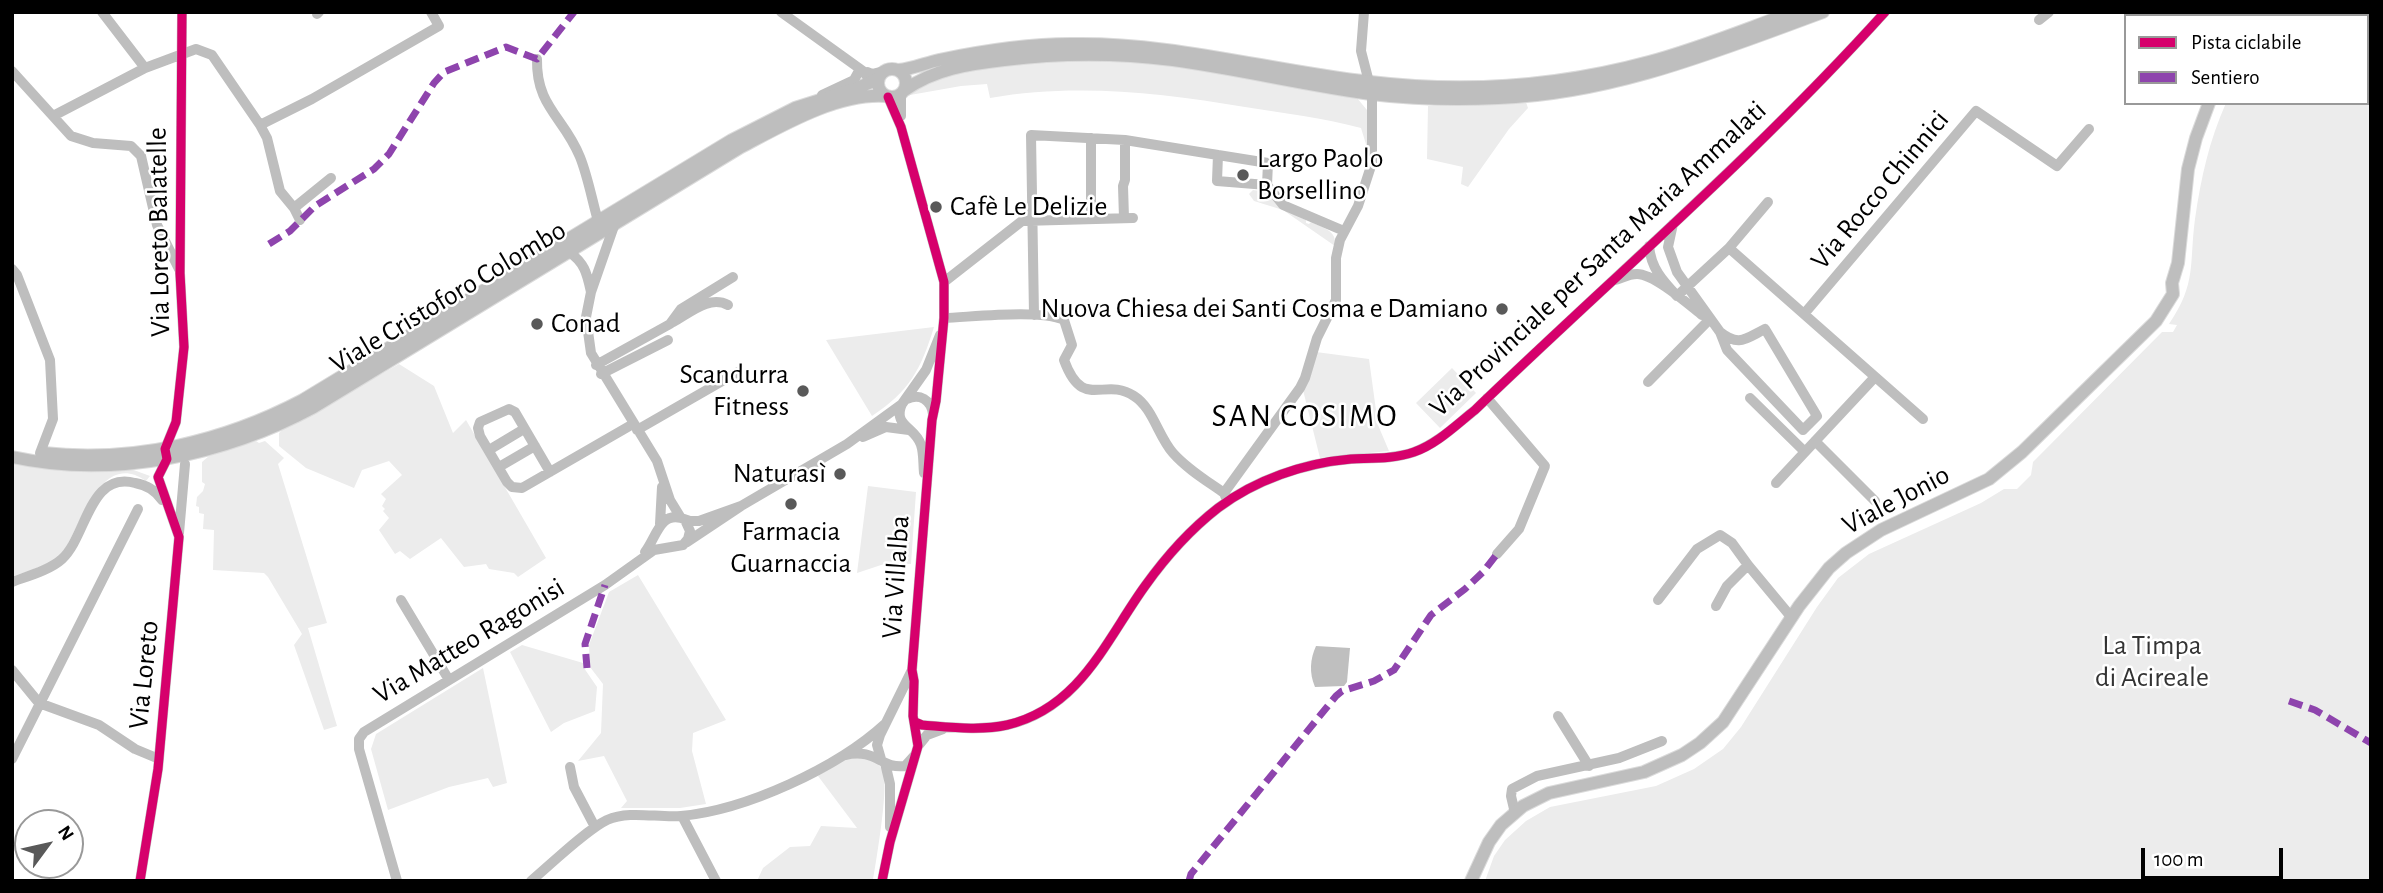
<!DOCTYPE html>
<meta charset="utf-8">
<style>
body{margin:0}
#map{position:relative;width:2383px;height:893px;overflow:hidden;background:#fff;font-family:"Alegreya Sans",sans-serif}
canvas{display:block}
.frame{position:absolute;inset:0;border:14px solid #000;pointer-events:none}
.legend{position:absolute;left:2124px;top:14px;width:245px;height:91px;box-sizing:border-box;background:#fff;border:2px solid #999;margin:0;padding:9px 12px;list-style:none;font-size:21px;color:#000}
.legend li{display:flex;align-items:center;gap:14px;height:35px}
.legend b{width:35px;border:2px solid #999}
.north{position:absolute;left:14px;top:809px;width:70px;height:70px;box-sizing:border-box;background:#fff;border:2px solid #999;border-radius:50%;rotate:57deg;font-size:19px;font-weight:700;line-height:28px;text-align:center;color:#000}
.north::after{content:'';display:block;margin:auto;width:24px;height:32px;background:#595959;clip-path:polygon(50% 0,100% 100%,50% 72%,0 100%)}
.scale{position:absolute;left:2141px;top:848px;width:142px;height:32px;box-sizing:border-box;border:4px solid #000;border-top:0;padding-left:9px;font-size:21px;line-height:24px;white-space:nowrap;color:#000;-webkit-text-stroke:5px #fff;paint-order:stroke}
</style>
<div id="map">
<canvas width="2383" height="893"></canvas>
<div class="frame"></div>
<ul class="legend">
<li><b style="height:9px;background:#d6006c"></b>Pista ciclabile</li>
<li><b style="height:9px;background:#8e44ad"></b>Sentiero</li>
</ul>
<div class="north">N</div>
<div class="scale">100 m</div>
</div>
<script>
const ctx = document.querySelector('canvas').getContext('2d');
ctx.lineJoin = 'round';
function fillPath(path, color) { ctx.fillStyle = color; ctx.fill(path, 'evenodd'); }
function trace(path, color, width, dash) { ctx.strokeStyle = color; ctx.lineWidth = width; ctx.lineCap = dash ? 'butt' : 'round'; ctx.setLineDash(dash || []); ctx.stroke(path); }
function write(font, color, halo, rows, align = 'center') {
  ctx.font = font + ' "Alegreya Sans",sans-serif'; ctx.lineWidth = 5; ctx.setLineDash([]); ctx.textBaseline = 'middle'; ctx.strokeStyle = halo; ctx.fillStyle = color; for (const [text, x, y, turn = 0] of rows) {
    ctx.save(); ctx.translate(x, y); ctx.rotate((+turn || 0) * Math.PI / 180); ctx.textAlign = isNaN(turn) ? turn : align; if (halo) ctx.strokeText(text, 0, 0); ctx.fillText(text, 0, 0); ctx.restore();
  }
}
const green = new Path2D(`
 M2267,12H2371V881H1485L1494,856L1505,840L1526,821L1550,807L1656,786L1694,769L1723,749L1741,727L1817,607L1838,578L1869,554L1981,503L2004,489H2017L2031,475L2033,462L2162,332H2173L2177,325L2169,324C2197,283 2189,264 2195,219C2201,178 2209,141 2226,103H2367V16H2266Z
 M1069,59L1137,62L1205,70L1357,98L1367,110L1369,154L1361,128C1323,118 1284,113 1245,107C1161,93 1075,83 990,98L987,84L961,86L910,95C937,64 1028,63 1069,59Z
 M1526,102L1528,108L1509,129L1468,187L1461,184L1463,167L1427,159L1428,106Z
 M1253,190L1267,192L1280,207L1306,220V223L1309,224L1311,222C1323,228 1337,230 1335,246L1283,210L1254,201L1249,194Z
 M934,327C921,369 910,391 872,416L826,340Z
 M1316,352L1369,359L1378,425L1389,451L1320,458L1303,390Z
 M399,364L434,386L453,433L466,420L546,558L518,577L514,573L489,569L486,564L464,567L441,538L410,559L400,551L395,554L379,530L389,518L383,511L385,509L382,506L386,499L381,494L402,475L389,461L362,470L354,488L306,468L279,446V433L282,430Z
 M1452,368L1476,393L1440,428L1416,403Z
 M256,441L259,443L265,441L284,458L278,464L327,623L308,628L337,726L324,730L294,645L302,634L268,577L264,573L213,570L214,530L203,529L204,514L199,513V507L196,506L197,497L203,491L205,484L202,482V462L209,456Z
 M12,462L131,469L150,476L146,481C100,448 81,528 62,553C52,565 27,571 12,577Z
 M868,486L916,492L911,564L887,563L857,573Z
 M638,575L726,720L693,733L692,751L706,804L680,808H621L627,801L604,756L578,761L601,733L603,684L590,667L589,645L609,592Z
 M522,645L583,663L584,668L597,687L595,711L564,723L551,732L510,652Z
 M483,668L507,783L493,787L488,778L449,787L388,810L371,749L376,734Z
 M867,757C874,761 880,764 883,772C889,787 876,862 873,881H757L763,868L790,847L810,846L821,826L857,828L818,776L845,759Z`);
const water = new Path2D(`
 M1316,646L1350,648L1347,682L1344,686L1315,687C1309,673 1310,659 1316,646Z`);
const minor = new Path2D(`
 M102,12L145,68
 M781,12L863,71L870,80
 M1364,12L1361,51L1369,82
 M2162,12L2165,16
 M317,14L319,12
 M2039,20L2049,12
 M537,59C536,107 564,117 580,157C588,177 592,200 598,221
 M12,71L71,136L93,143L131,146L141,156L157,225L179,269
 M867,72L872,74L884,71
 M822,95L854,80L860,69
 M53,116L145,68L196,49L212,55L260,125L267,138L280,191L294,208L331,178
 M901,116V94
 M260,125L312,99L439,26L431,12
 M1091,138V219
 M1267,185L1217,181L1218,155L1268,163L1267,185L1283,205L1344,231
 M294,208L300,220
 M1124,218L1123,186L1125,180V140
 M615,223L591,292L586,317L591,353L657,461L670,500L681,518L690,521H699L741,506
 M1673,224L1668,247L1677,272L1720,332L1727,350L1803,430L1817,416L1765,329C1745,339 1739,347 1720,332
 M1649,246C1651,268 1662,280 1677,296L1729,248L1923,419
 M1729,248L1768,202
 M569,252C585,263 587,274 591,292
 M12,269L17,275L50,360L53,419L40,453
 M1615,280C1622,278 1629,274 1637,274C1654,274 1688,304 1702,315
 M944,282L1022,221L1133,218
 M1804,314L1976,111L2057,166L2089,129
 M1034,315L1031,135L1125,140L1218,155
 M944,318C973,317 1040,309 1064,320L1072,345L1064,360C1083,412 1104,376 1134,396C1153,408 1158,436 1173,453C1187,469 1207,481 1224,493L1226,498
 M673,322C690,313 709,295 728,305
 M596,365L670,324L681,309L733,277
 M601,374L668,340
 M1648,382L1709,320
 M1487,398L1545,466L1519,529L1497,554
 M1750,398L1805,452
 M907,399C920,393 931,400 933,414
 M902,404C892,426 916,427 921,445C924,454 923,464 924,473
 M637,430L738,372
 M863,437L886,427L909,430
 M1815,441L1875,501
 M489,450L524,429
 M499,467L535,446
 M550,472L515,412L509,409L480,422L478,428L480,436L507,482L512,487L522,488L633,424
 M1776,483L1875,377
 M1224,493L1300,388L1305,378L1317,338L1336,300V258L1340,240L1358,206L1372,163V94
 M660,524L662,487
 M179,533L185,464
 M687,542L741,506L847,444L902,404L926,370L940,335
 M645,552C656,538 660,512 681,518
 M12,582C28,576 50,570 62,559C87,536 89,471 135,483C147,485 156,491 162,500
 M401,600L449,680
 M1658,600L1697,549L1720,535L1732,543L1748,565
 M1716,606L1727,586L1748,565L1792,618
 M12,670L39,703L99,725L135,749L159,759
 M1558,716L1589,766
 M915,722L922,725C949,727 980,731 1007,725C1080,708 1106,640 1145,586C1165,558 1191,529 1218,508C1255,480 1304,463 1351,459C1372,458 1394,459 1414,452C1437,444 1456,425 1475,410C1612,278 1757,154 1885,12
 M918,746L927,735L943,729
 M845,755C877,748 880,769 905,766L914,756
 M12,759L138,509
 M881,759L877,745L880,735L912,670
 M885,763L890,784V827
 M570,767L574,787L595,827
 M1515,813L1511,796L1512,789L1537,776L1619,758L1662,741
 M682,816L716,881
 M140,881L158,769L179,537L158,477L167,459L165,449L176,422L184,347L180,273L182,12
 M397,881L359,749V739L364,732L605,585L654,550L683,545L688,539L690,531L685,520
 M531,881C550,865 586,830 607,820C630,810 657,818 681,816C746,810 837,768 885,724
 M882,881L890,842L918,746L913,716L914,681L912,670L932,420L936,401L944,318V282L901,127L888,97`);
const major = new Path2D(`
 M2254,16L2255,12
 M878 83a14 14 0 1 1 28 0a14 14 0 1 1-28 0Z
 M898,70C913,69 925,63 939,60C982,51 1027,44 1071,44C1172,42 1270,71 1370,82C1464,93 1557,87 1649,62C1698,49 1746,29 1794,12
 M905,90C934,69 969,64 1004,60C1061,53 1117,53 1173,60C1239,69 1305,85 1371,94C1413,99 1456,100 1498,98C1612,94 1717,51 1823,12
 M43,453C133,463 223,442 303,400L732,140L795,108L855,89L878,79
 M12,457C113,479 225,455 314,407L741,147C783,125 837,93 885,96
 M1471,881L1489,842L1501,825L1523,806L1549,793L1644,772L1682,755L1700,743L1723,722L1799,606L1829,568L1846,553L1881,530L1989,479L2022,452L2156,321L2173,294L2172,283L2178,263L2188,169L2196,138L2209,103`);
const quiet = new Path2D(`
 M269,244L290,231L315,206L374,169L389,154L434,83L444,72L506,47L537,59L574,12
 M587,668L585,644L605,585
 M2289,701L2315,710L2371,743
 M1189,881L1191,874L1336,696L1342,691L1374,681L1394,670L1431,615L1465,589L1483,572L1497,554`);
const cycleway = new Path2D(`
 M915,722L922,725C949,727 980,731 1007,725C1080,708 1106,640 1145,586C1165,558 1191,529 1218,508C1255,480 1304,463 1351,459C1372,458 1394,459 1414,452C1437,444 1456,425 1475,410C1612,278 1757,154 1885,12
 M140,881L158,769L179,537L158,477L167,459L165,449L176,422L184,347L180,273L182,12
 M882,881L890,842L918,746L913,716L914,681L912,670L932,420L936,401L944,318V282L901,127L888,97`);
const markers = [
 [1243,175,7,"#595959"],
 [936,207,7,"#595959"],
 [1502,309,7,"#595959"],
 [537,324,7,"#595959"],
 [803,391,7,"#595959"],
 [840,474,7,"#595959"],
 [791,504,7,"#595959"]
];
const poiNames = [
 ["Largo Paolo",1257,159],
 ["Borsellino",1257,191],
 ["Cafè Le Delizie",950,207],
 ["Nuova Chiesa dei Santi Cosma e Damiano",1488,309,"right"],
 ["Conad",551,324],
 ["Scandurra",789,375,"right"],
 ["Fitness",789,407,"right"],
 ["Naturasì",826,474,"right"],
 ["Farmacia",791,532,"center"],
 ["Guarnaccia",791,564,"center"]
];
const streetNames = [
 ["Via Rocco Chinnici",1880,190,-50],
 ["Via Loreto Balatelle",159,232,-91],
 ["Via Provinciale per Santa Maria Ammalati",1598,259,-43],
 ["Viale Cristoforo Colombo",448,297,-31],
 ["Viale Jonio",1896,500,-28],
 ["Via Villalba",896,577,-86],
 ["Via Matteo Ragonisi",469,641,-31],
 ["Via Loreto",144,675,-84]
];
const parkNames = [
 ["La Timpa",2152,646],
 ["di Acireale",2152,678]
];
const quarterNames = [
 ["SAN COSIMO",1305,416]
];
fillPath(green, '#ececec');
fillPath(water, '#bfbfbf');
trace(major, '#dbdbdb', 14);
trace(minor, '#bebebe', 10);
trace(major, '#bebebe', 12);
trace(quiet, '#8e44ad', 7, [14, 7]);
trace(cycleway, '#d6006c', 9);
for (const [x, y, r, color] of markers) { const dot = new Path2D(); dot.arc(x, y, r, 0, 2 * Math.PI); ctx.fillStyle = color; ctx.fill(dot); trace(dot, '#fff', 2.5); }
write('28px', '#000', '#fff', poiNames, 'left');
write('28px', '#000', '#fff', streetNames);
write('28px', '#333', '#fff', parkNames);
ctx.letterSpacing = '2px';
write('32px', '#000', '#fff', quarterNames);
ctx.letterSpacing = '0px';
</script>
